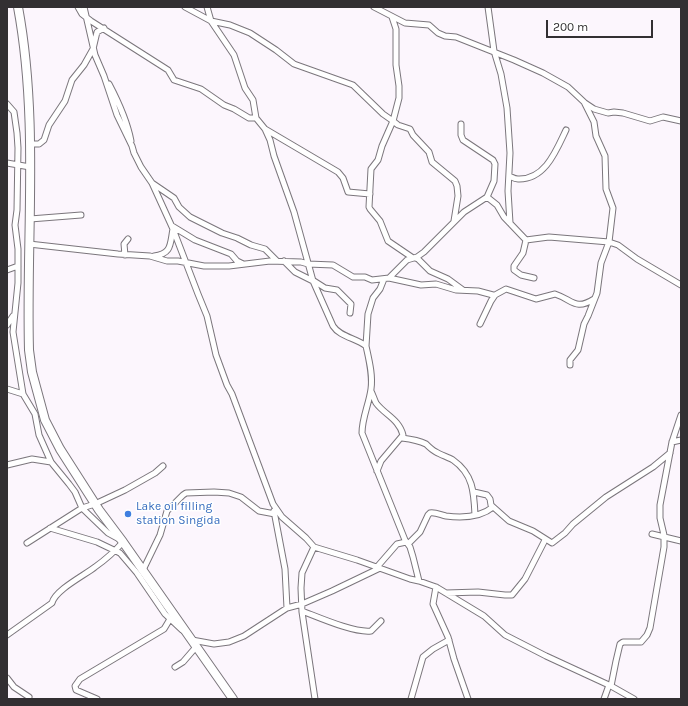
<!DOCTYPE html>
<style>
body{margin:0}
#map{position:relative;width:688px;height:706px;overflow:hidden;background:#fcf6fd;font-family:Karla,sans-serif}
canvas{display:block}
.frame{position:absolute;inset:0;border:8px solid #322f32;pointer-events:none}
.scale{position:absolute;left:546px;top:20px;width:107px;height:18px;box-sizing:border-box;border:2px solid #322f32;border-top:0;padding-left:5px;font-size:12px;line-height:14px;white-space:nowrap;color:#322f32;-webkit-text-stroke:3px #fff;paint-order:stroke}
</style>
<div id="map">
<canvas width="688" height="706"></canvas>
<div class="frame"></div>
<div class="scale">200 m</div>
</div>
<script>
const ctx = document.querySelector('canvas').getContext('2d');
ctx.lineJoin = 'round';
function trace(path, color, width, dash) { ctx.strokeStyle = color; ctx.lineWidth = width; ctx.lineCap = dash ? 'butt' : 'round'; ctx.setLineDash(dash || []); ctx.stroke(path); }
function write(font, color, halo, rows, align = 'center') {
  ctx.font = font + ' Karla,sans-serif'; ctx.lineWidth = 3; ctx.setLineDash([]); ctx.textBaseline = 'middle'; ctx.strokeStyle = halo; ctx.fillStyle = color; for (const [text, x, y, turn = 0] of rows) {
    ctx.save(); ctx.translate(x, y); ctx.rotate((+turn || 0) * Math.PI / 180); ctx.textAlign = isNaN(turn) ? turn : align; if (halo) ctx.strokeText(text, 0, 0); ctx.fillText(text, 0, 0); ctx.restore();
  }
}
const minor = new Path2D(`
 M78,7L82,14L91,21L168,70L174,80L201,89L224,105L234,109L249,118H256
 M84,7L95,55L104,76L117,115L132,146L134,153L141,167L152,183L173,229L198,294L207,316L216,355L227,385L232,394L273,504L282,517L306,538L314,547L357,560L410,579L419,581L436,587L484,616L505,635L546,656L611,686L634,699
 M185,7L211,21L230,25L250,33L276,50L294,64L353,85L383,114L393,121L382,146L378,160L371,169L369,207L370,209L380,221L388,241L413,258
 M207,7L211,21L234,55L245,88L253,100L256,118L265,129L270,140L274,156L294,212L313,281L333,326C340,337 356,338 366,346C369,360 373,375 371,389C369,404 362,418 362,433L405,540L410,547L413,557L419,581
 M374,7L405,23L429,25L438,33L445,36L456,37L514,60L543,73L568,87L584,102L594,122L596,136L605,156L606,189L613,208L609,242L601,263L597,293L588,316L584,324L578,350L570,360V365
 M488,7L494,51L501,74L507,108L510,153L508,191L510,223
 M392,17L396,29V65L399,86V98L393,121L398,125L410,129L413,135L429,152L432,162L455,181L457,186L458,196L454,221
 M109,84C119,103 127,120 131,141
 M585,103L594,109L608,113L614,112L623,113L650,121L663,117L681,121
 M7,104L14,112L17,133L18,148L17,210L15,225L18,249V283L13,332L23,394L35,414L39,435L51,462
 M265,129L338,172L343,178L348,192L370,194
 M30,144H39L44,140L49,125L65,101L72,80L84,65L93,49L97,32L104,28
 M7,163L30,167
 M509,176C512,177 514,179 518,179C545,180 556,151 566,130
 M152,183L174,198L179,207L190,217L222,233L237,238L251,245L265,249L277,261
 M487,197L497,205L504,217L526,240
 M30,219L81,215
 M172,226L195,240L231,254L237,261L243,264
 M526,240L549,237L609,242L618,245L637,259L681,285
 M526,240L523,253L514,266V270L521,275L534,278
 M29,244L118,254L150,256L167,261H178L204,266H229L270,261L301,262L308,264L333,265L353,277H365L372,280L389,278L421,285L436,284L456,290L478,291L493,295H495L506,289L536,299L555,294C573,300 575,311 594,299
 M125,255L124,244L128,239
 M154,256C172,254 170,244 173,229
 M415,258L418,259L430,271L448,279L463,290
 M284,261L295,272L313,281
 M7,270L18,266
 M389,278L407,260L417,257L424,252L464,212L487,197L494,181L495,164L493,160L463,140L461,135V124
 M314,281L325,288L337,290L351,304L350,313
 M480,324L491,301L495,295
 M7,325L13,316
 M366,346L368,314L373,298L380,289L384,279
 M7,389L23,394
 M371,391C373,395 374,399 376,403C385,415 399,419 403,435L381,461L377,471
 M402,438C410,439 418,440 426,444C429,447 432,450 436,452C441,455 448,457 453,460C473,474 474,492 475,515
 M672,442L681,440
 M7,465L32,459L51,462L69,484L75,492L82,508L108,533L119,539
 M474,492L487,495L490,499L491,505L509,521L533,531L552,543L565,533L573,524L606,497L653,467L670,453
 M274,511L285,569L287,608
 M50,528L97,542L120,553L137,573L165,614L182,630
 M652,534L681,541
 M27,543L82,508L95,504L125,490L155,473L163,466
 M408,544L420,532L428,515L430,513C435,512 441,515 446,516C462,518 481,517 493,507
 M314,547L302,573L301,588L302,612L315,699
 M377,567L397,544L406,542
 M143,570L160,535L167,511L183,495L186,493L214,492L229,493L241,497L259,511L275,514
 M436,587L433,604L448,637L454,659L468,699
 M446,593L478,592L505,595H512L525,579L545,540
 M302,611C318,617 354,633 371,631L381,621
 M7,635L52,603C55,590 85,575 95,567C105,560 115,551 123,542
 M192,640L214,644L229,642L244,636L287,608L302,604L332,591L380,568
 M175,667L183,662L196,647
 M7,678L14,687L29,697
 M611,686L616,661L620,644L623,642H641L647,635L650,628L664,547V535L660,518V505L672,442L681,415
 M97,699L76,690L75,686L80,679L164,629L170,619
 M411,699L423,657L433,649L449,640
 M604,699L609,685`);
const highway = new Path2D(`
 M18,7C39,120 26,236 29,350L32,372L45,420L60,449L99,510L123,542L233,699`);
const markers = [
 [128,514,4,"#3f7fe0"]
];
const shopNames = [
 ["Lake oil filling",136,507],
 ["station Singida",136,521]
];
trace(minor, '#7b767c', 7);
trace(highway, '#7b767c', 10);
trace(minor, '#fff', 5);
trace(highway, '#fff', 8);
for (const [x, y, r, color] of markers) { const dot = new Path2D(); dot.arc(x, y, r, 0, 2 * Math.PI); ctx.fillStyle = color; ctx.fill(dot); trace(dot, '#fff', 1.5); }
write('12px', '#366cbe', '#fff', shopNames, 'left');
</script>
